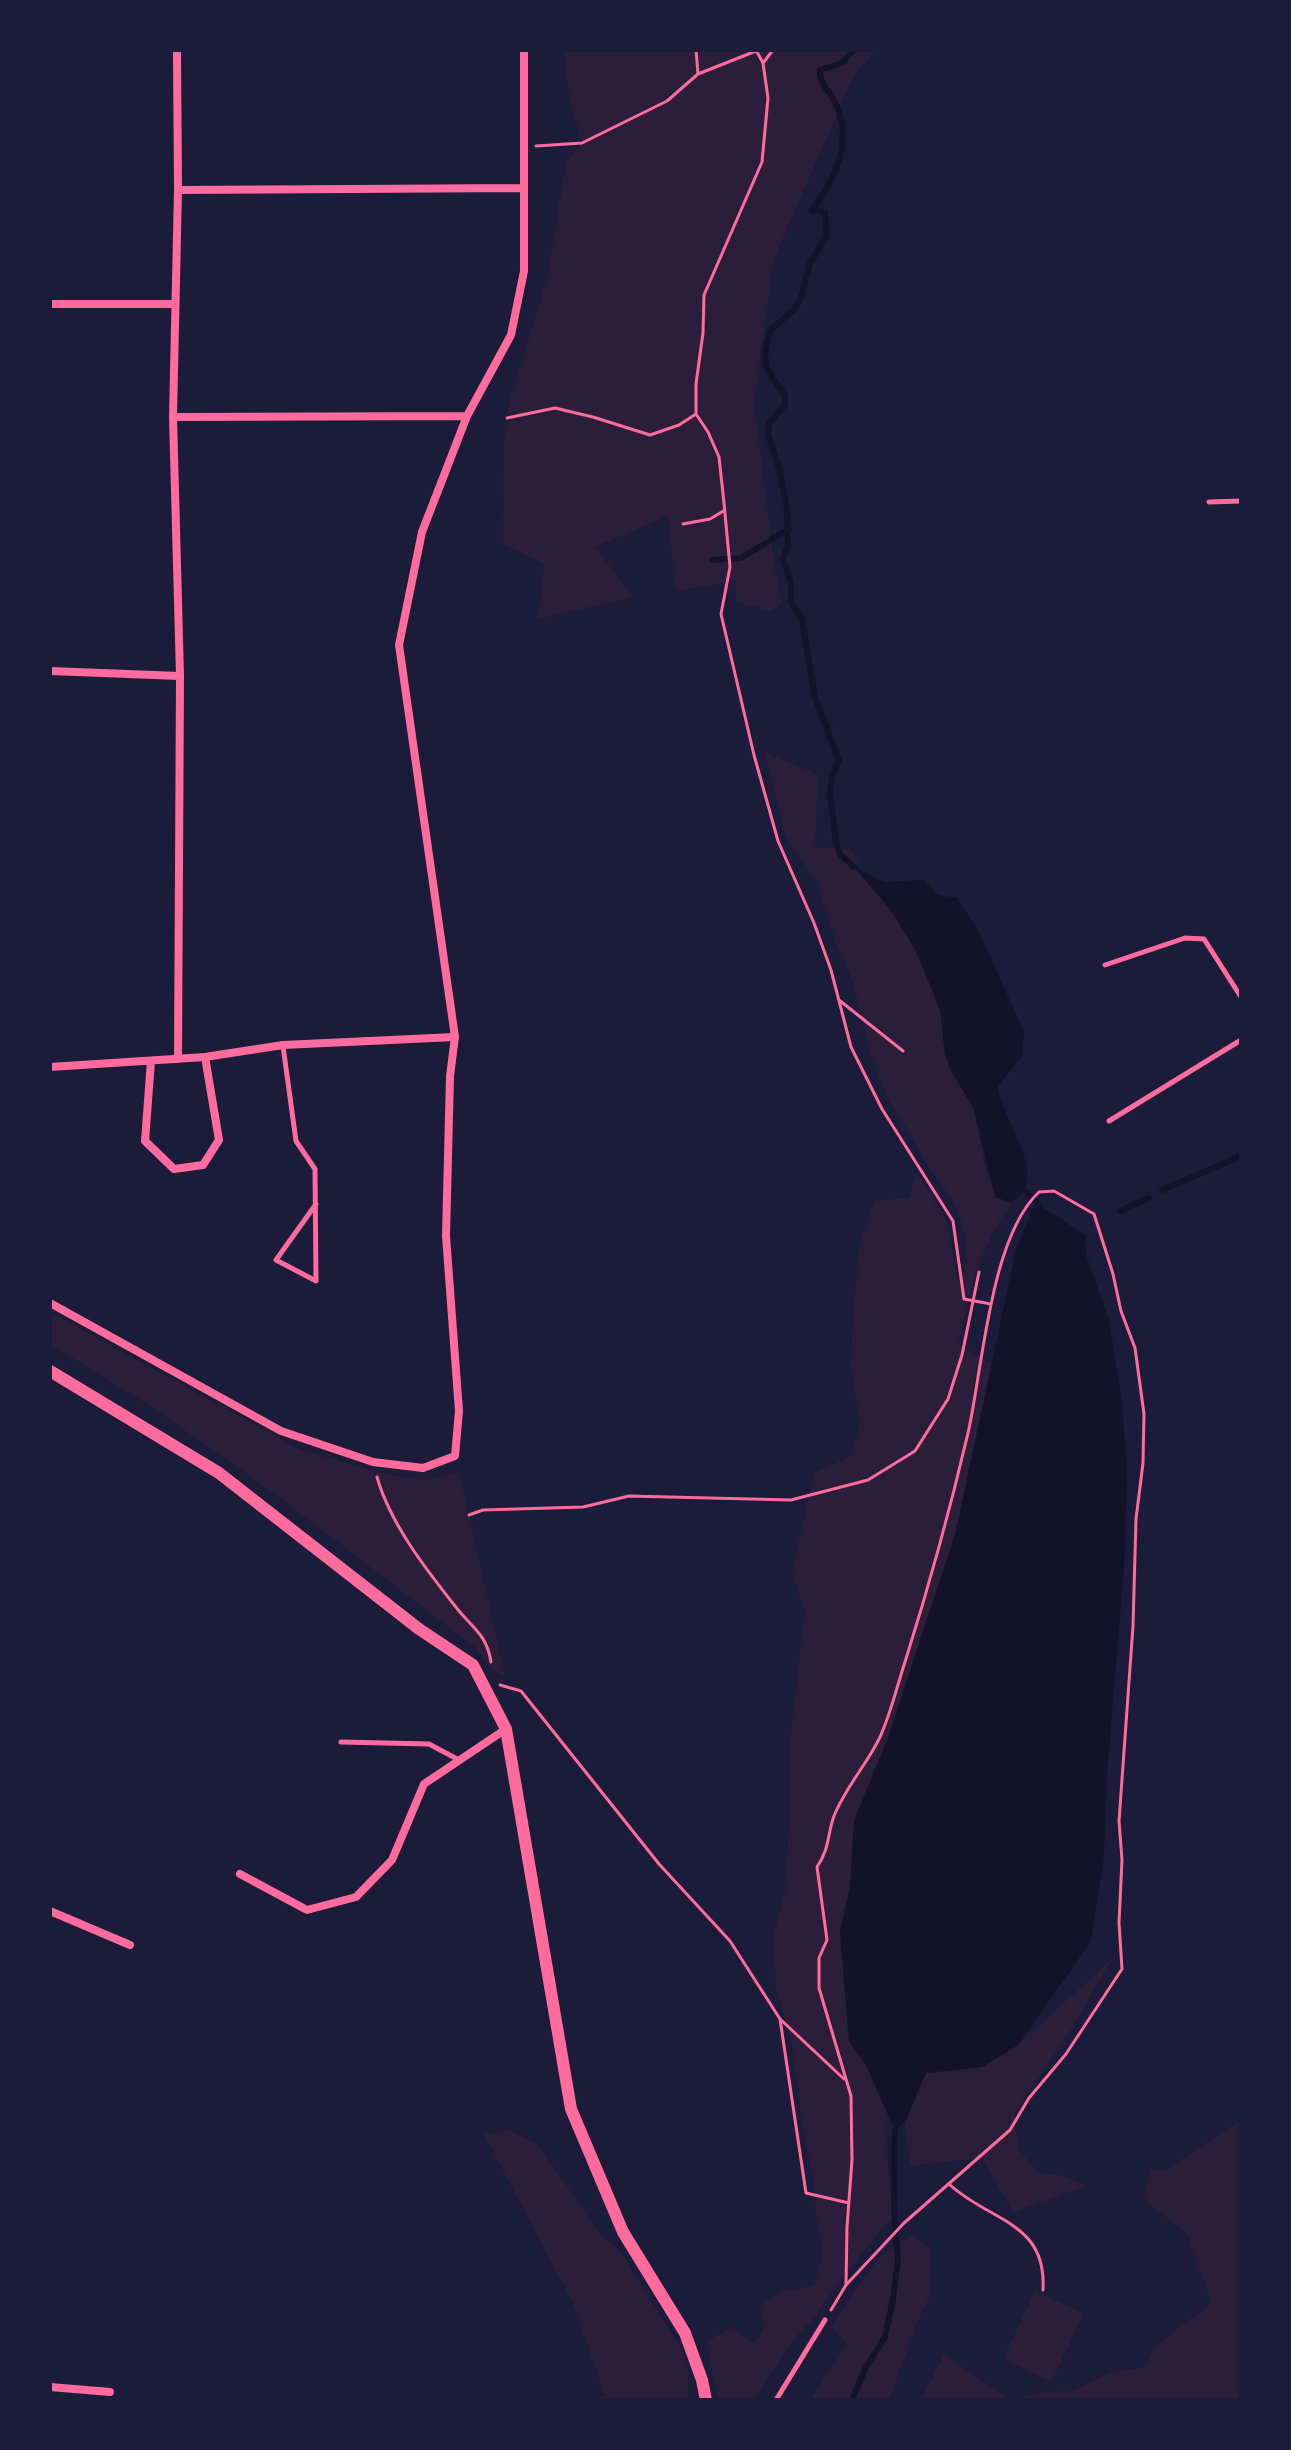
<!DOCTYPE html>
<style>
body{margin:0}
#map{position:relative;width:1291px;height:2450px;overflow:hidden;background:#1b1b3a;font-family:Raleway,sans-serif}
canvas{display:block}
.frame{position:absolute;inset:0;border:52px solid #1b1b3a;pointer-events:none}
</style>
<div id="map">
<canvas width="1291" height="2450"></canvas>
<div class="frame"></div>
</div>
<script>
const ctx = document.querySelector('canvas').getContext('2d');
ctx.lineJoin = 'round';
function fillPath(path, color) { ctx.fillStyle = color; ctx.fill(path, 'evenodd'); }
function trace(path, color, width, dash) { ctx.strokeStyle = color; ctx.lineWidth = width; ctx.lineCap = dash ? 'butt' : 'round'; ctx.setLineDash(dash || []); ctx.stroke(path); }
const green = new Path2D(`
 M563,50H877L854,75L773,261L754,403L775,572L782,603L771,611L736,602L735,580L676,591L668,516L595,547L633,597L538,619L544,563L503,544L504,439L509,403L547,279L566,162L582,142L571,104Z
 M765,753L818,774L815,848H850L858,860L854,867L891,910L917,953L940,1010L945,1055L952,1073L973,1107L988,1177L1003,1201L1012,1203C977,1250 972,1289 958,1344L992,1364L955,1535L889,1735L854,1821L850,1886L840,1932L849,2041L866,2065L888,2116L886,2144L893,2216L838,2283L815,2317L793,2340L753,2400H718L706,2342L731,2327L754,2343L765,2327L760,2306L781,2292L814,2285L823,2254L816,2216L815,2188L802,2122L791,2040L776,1988L773,1936L785,1893L790,1803L789,1753L805,1610L792,1573L814,1473L850,1457L860,1425L851,1366L853,1311L860,1244L875,1201L909,1198L917,1173L947,1221L957,1276L966,1271L967,1240L955,1204L925,1162L913,1138L887,1098L868,1045L853,982L836,943L817,882L785,834Z
 M50,1312L301,1450L389,1475L426,1480L459,1471L505,1676L492,1670L476,1648L275,1494L155,1409L50,1344Z
 M1112,1959L1072,2028L1014,2115L1018,2148L1032,2166L1043,2174L1060,2175L1086,2186L1013,2212L982,2158L910,2166L905,2122L926,2073L982,2067L1018,2045Z
 M1241,2120V2400H1013L1041,2392L1072,2391L1111,2372L1146,2367L1154,2347L1212,2303L1187,2234L1144,2200L1150,2169L1165,2171Z
 M508,2130L538,2144L599,2233L618,2249L682,2349L688,2367V2400H594L605,2396L573,2303L484,2134Z
 M912,2235L931,2249L930,2296L917,2323L889,2400H810L847,2345L831,2326L881,2255Z
 M1035,2291L1084,2314L1051,2382L1003,2359Z
 M944,2354L1009,2400H921Z`);
const water = new Path2D(`
 M854,867L884,882L924,880L938,895L957,898L979,932L1024,1032L1022,1056L998,1086C1001,1116 1038,1162 1025,1189C1023,1194 1016,1199 1012,1203L995,1197L973,1107L952,1073L945,1055L940,1010L917,953L891,910Z
 M1039,1205L1085,1235L1086,1255L1109,1320L1122,1403L1127,1471L1124,1568L1107,1774L1104,1856L1091,1941L1018,2045L982,2067L926,2073L905,2122L895,2130L866,2065L849,2041L840,1932L850,1886L854,1821L889,1735L955,1535L1016,1250L1033,1208Z`);
const stream = new Path2D(`
 M853,50L842,63L820,70C819,84 831,92 836,104C853,142 835,180 812,210L825,212L826,237L810,263L801,298L794,310L770,330L765,354L767,369L785,396V405L769,423L768,434L780,471L787,510L788,545L783,559L791,582V603L802,619L815,697L839,761L832,776L830,793L836,843L840,854L854,867
 M712,560L741,558L789,529
 M1162,1190L1241,1156
 M1025,1191L1039,1205
 M1120,1211L1149,1198
 M852,2400L866,2367L885,2337L893,2299L898,2260L894,2208L895,2130`);
const path = new Path2D(`
 M696,50L698,74
 M756,50L763,63
 M773,50L763,63L768,98L762,162L704,295L703,333L696,384V414L708,432L719,457L724,503L730,567L721,614L754,755L778,841L814,923L831,970L851,1047L882,1109L953,1221L964,1299L991,1304
 M536,146L582,143L667,101L698,74L756,51
 M507,418L555,408L593,417L650,435L679,425L696,414
 M683,524L710,519L725,510
 M839,1000L903,1051
 M377,1477C390,1523 425,1568 455,1606C471,1627 487,1634 491,1662
 M469,1515L483,1510L583,1507L629,1496L791,1500L868,1480L915,1451L948,1399L962,1355L979,1272
 M500,1685L521,1691L659,1864L730,1941L780,2019L844,2079
 M780,2019L806,2193L849,2203
 M950,2185C991,2222 1047,2222 1043,2290
 M831,2310L846,2285L904,2223L1010,2130L1029,2098L1066,2054L1122,1969L1119,1923L1122,1860L1119,1821L1133,1626L1136,1519L1143,1463L1144,1414L1135,1348L1121,1311L1113,1274L1094,1214L1054,1191L1039,1192C990,1238 983,1367 968,1433C950,1510 929,1586 905,1662C897,1686 891,1713 880,1737C867,1764 845,1788 834,1816C827,1835 830,1848 817,1867L827,1940L819,1958V1988L851,2096L852,2160L847,2227L846,2285`);
const service = new Path2D(`
 M1209,502L1241,501
 M1105,965L1185,938L1204,939L1241,997
 M283,1046L296,1141L315,1169L316,1281L276,1260L316,1204
 M1109,1121L1241,1040
 M341,1742L429,1744L459,1760
 M776,2400L825,2320`);
const minor = new Path2D(`
 M177,50L178,190L173,417L180,676L178,1059
 M178,190L524,188
 M50,304H174
 M173,417L467,416
 M50,671L180,676
 M151,1061L145,1141L174,1169L203,1165L219,1140L205,1057
 M50,1067L205,1057L283,1045L455,1037
 M50,1303L281,1431L373,1462L423,1468L455,1456L459,1411L446,1236L450,1076L455,1037L399,645L422,532L467,416L511,335L524,271V50
 M240,1874L307,1910L356,1897L392,1860L424,1784L506,1729
 M50,1911L130,1945
 M50,2387L110,2392`);
const tertiary = new Path2D(`
 M50,1371L219,1473L419,1629L473,1665L506,1729L571,2109L623,2232L685,2333L702,2380L706,2400`);
fillPath(green, '#2a1e3b');
fillPath(water, '#12122b');
trace(stream, '#12122b', 6);
trace(path, '#ff6b9d', 3);
trace(service, '#ff6b9d', 5);
trace(minor, '#ff6b9d', 8);
trace(tertiary, '#ff6b9d', 12);
</script>
